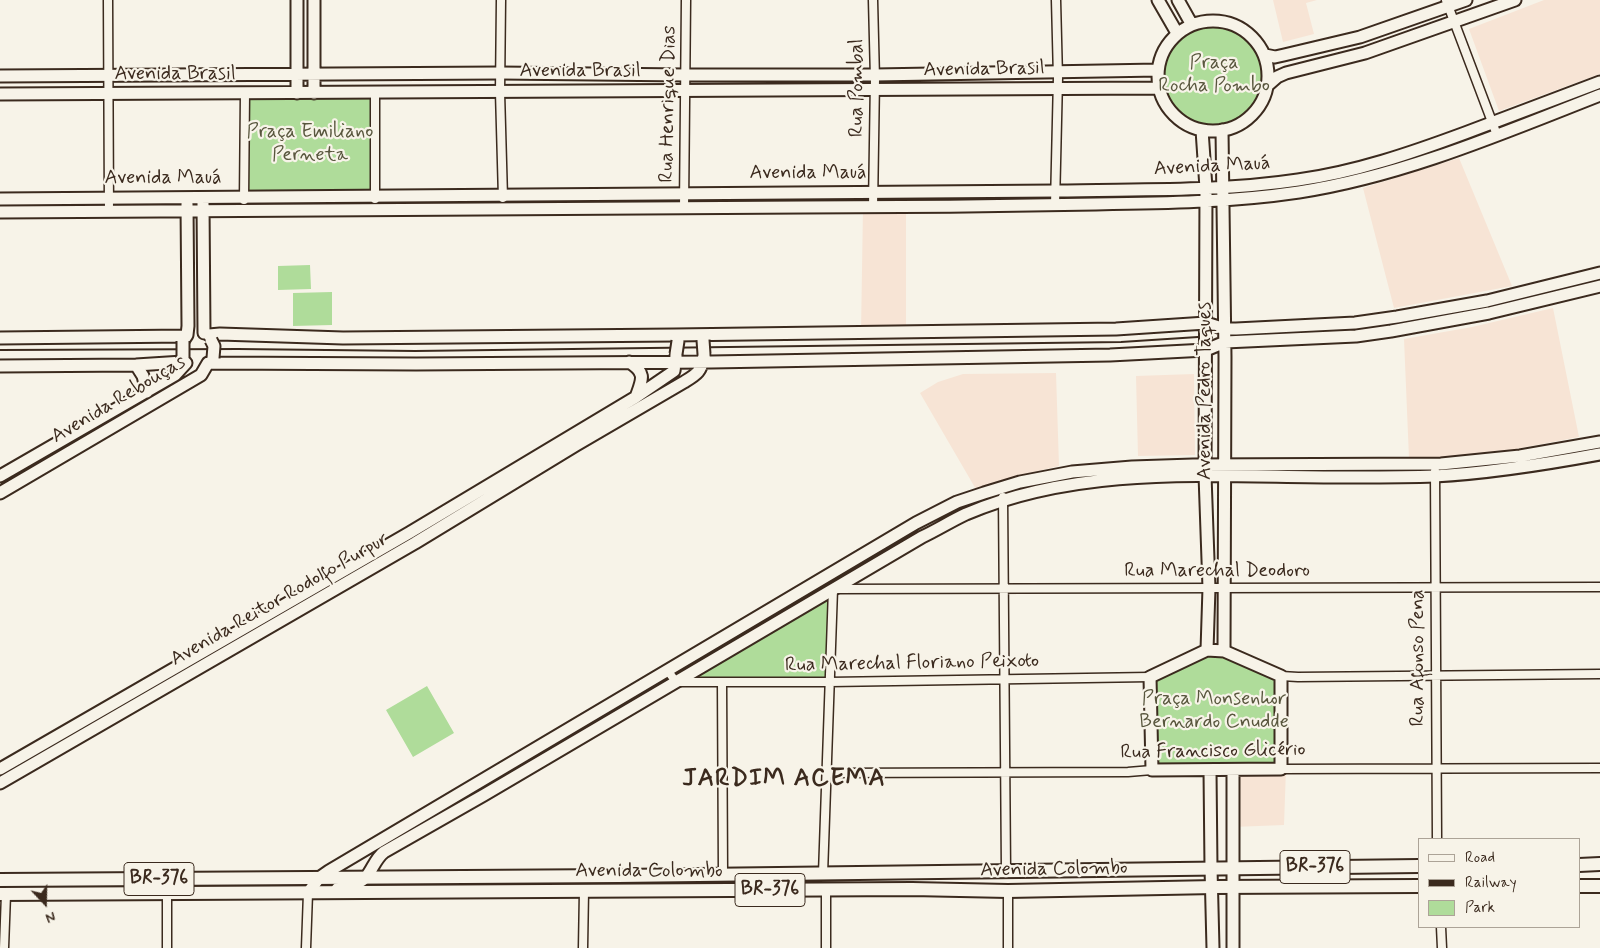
<!DOCTYPE html>
<meta charset="utf-8">
<style>
body{margin:0}
#map{position:relative;width:1600px;height:948px;overflow:hidden;background:#f7f3e8;font-family:Mynerve,sans-serif}
canvas{display:block}
.legend{position:absolute;left:1418px;top:838px;width:162px;height:90px;box-sizing:border-box;background:#f7f3e8;border:1px solid #aca397;margin:0;padding:6px 9px;list-style:none;font-size:15px;color:#3b2a1e}
.legend li{display:flex;align-items:center;gap:10px;height:25px}
.legend b{width:25px;border:1px solid #aca397}
.north{position:absolute;left:20px;top:878px;width:50px;height:50px;-webkit-text-stroke:4px #f7f3e8;paint-order:stroke;rotate:159deg;font-size:14px;font-weight:700;line-height:20px;text-align:center;color:#3b2a1e}
.north::after{content:'';display:block;margin:auto;width:18px;height:22px;background:#3b2a1e;clip-path:polygon(50% 0,100% 100%,50% 72%,0 100%)}
</style>
<div id="map">
<canvas width="1600" height="948"></canvas>
<ul class="legend">
<li><b style="height:6px;background:#f7f3e8"></b>Road</li>
<li><b style="height:6px;background:#3b2a1e"></b>Railway</li>
<li><b style="height:14px;background:#afdc9a"></b>Park</li>
</ul>
<div class="north">N</div>
</div>
<script>
const ctx = document.querySelector('canvas').getContext('2d');
ctx.lineJoin = 'round';
function fillPath(path, color) { ctx.fillStyle = color; ctx.fill(path, 'evenodd'); }
function trace(path, color, width, dash) { ctx.strokeStyle = color; ctx.lineWidth = width; ctx.lineCap = dash ? 'butt' : 'round'; ctx.setLineDash(dash || []); ctx.stroke(path); }
function write(font, color, halo, rows, align = 'center') {
  ctx.font = font + ' Mynerve,sans-serif'; ctx.lineWidth = 4.5; ctx.setLineDash([]); ctx.textBaseline = 'middle'; ctx.strokeStyle = halo; ctx.fillStyle = color; for (const [text, x, y, turn = 0] of rows) {
    ctx.save(); ctx.translate(x, y); ctx.rotate((+turn || 0) * Math.PI / 180); ctx.textAlign = isNaN(turn) ? turn : align; if (halo) ctx.strokeText(text, 0, 0); ctx.fillText(text, 0, 0); ctx.restore();
  }
}
const built = new Path2D(`
 M1273,0H1317L1306,3L1314,34L1283,42Z
 M1544,0H1600V74L1499,111L1469,29Z
 M1459,158L1512,286L1394,308L1363,188Z
 M906,206V332L861,333L863,207Z
 M1553,308L1579,437L1500,452L1441,458H1409L1404,339L1472,327Z
 M1056,373L1059,466L1018,476L977,491L920,393L938,382L963,374Z
 M1194,374L1195,455L1138,456L1136,376Z
 M1286,769L1284,825L1233,827V770Z`);
const green = new Path2D(`
 M1158 76a55 55 0 1 1 110 0a55 55 0 1 1-110 0Z
 M375,92V197L244,198L245,93Z
 M310,265L311,289L278,290V266Z
 M332,292V325L293,326V293Z
 M833,589L830,682H676Z
 M1207,650L1281,676V769L1152,770L1150,677Z
 M427,686L454,733L413,757L386,710Z`);
const minor = new Path2D(`
 M108,0L109,211
 M501,0L500,92L503,198
 M1446,0L1497,135
 M375,92V199
 M244,200L245,93
 M1055,205L1058,78L1056,0
 M684,207L686,0
 M873,207L875,79L873,0
 M1435,471L1437,839
 M1003,497L1006,871
 M835,589L1600,587
 M668,671L676,682H830L1150,677
 M1281,676L1298,677L1600,674
 M722,682L723,874
 M1281,769L1600,768
 M827,773L1128,772L1152,770
 M823,874L833,589
 M826,890V948
 M167,893V948
 M1441,927L1442,948
 M4,948L6,894
 M306,948L308,893
 M583,948L584,891
 M1008,948V891`);
const secondary = new Path2D(`
 M1158,0L1177,33
 M1178,0L1192,25
 M1158 76a55 55 0 1 1 110 0a55 55 0 1 1-110 0Z
 M1265,55L1275,57L1284,55L1360,37L1466,0
 M0,76L500,73L686,75H875L1158,70
 M1269,84L1277,77L1286,73L1365,53L1515,0
 M297,93V0
 M314,93V0
 M0,94L1159,88
 M1202,130L1206,188L1205,475L1209,588L1207,650
 M1222,130L1225,357L1224,651
 M0,199L1056,191C1137,189 1218,192 1298,180C1356,172 1411,153 1465,133C1510,116 1555,99 1600,82
 M203,203L204,333
 M0,212C268,209 536,207 804,207C902,207 999,206 1096,204C1164,203 1232,202 1299,192C1403,176 1503,133 1600,95
 M209,335L220,334L343,338L675,335L1116,329L1206,323L1225,329H1236L1355,323L1397,317L1487,301L1600,273
 M0,338L185,336
 M183,341L187,335L188,326L187,204
 M629,362C647,373 642,380 636,397
 M211,363L416,364L711,362L1110,355L1206,350L1225,342L1356,336L1391,331L1489,313L1600,286
 M136,365L143,376L147,392
 M0,366L136,365L183,362
 M0,476L175,375L186,363
 M0,493L201,375L208,363H211L213,358
 M1207,650L1224,651L1281,676V769L1152,770L1150,677Z
 M0,769L409,533L636,397L674,371L676,356
 M1210,770L1211,868L1213,948
 M0,783L415,543L576,445L684,382C697,374 701,372 704,356
 M337,889C347,887 361,884 367,876C373,868 376,858 384,852L484,795L922,537C937,530 951,521 966,514C1089,462 1225,478 1355,477C1382,477 1408,477 1435,476C1490,473 1546,464 1600,454
 M308,893L319,878L329,871L916,523L957,502L984,493L1020,482L1072,472L1132,467L1193,465L1441,464L1520,456L1600,442
 M1233,948V770`);
const primary = new Path2D(`
 M1579,865L1600,864
 M0,880L618,876L1419,866
 M1579,886H1600
 M0,894L912,889L1008,891L1215,887L1419,886`);
const rail = new Path2D(`
 M0,350L238,349L415,351L1121,342L1198,337`);
const secondaryBridge = new Path2D(`
 M211,340L214,346L213,358
 M703,340L704,354
 M676,354L678,341
 M183,358V341`);
const shields = [
 [1315,867,70],
 [159,879,70],
 [770,890,70]
];
const shieldNames = [
 ["BR-376",1315,867],
 ["BR-376",159,879],
 ["BR-376",770,890]
];
const parkNames = [
 ["Praça",1214,64],
 ["Rocha Pombo",1214,87],
 ["Praça Emiliano",310,133],
 ["Perneta",310,156],
 ["Praça Monsenhor",1214,700],
 ["Bernardo Cnudde",1214,723]
];
const streetNames = [
 ["Avenida Brasil",984,70,-1],
 ["Avenida Brasil",580,72],
 ["Avenida Brasil",175,75],
 ["Rua Pombal",858,88,-90],
 ["Rua Henrique Dias",669,104,-89],
 ["Avenida Mauá",1212,167,-3],
 ["Avenida Mauá",808,174],
 ["Avenida Mauá",163,179],
 ["Avenida Pedro Taques",1206,391,-90],
 ["Avenida Rebouças",119,400,-31],
 ["Rua Marechal Deodoro",1217,572],
 ["Avenida Reitor Rodolfo Purpur",280,600,-30],
 ["Rua Afonso Pena",1419,658,-90],
 ["Rua Marechal Floriano Peixoto",912,664,-1],
 ["Rua Francisco Glicério",1213,752,-1],
 ["Avenida Colombo",1054,870,-1],
 ["Avenida Colombo",649,872]
];
const districtNames = [
 ["JARDIM ACEMA",784,780]
];
fillPath(built, '#f7e4d5');
fillPath(green, '#afdc9a');
trace(minor, '#3b2a1e', 11);
trace(secondary, '#3b2a1e', 15);
trace(primary, '#3b2a1e', 16);
trace(minor, '#f7f3e8', 8);
trace(secondary, '#f7f3e8', 11);
trace(primary, '#f7f3e8', 12);
trace(rail, '#3b2a1e', 2);
trace(secondaryBridge, '#3b2a1e', 15, []);
trace(secondaryBridge, '#f7f3e8', 11);
for (const [x, y, w] of shields) { const box = new Path2D(); box.roundRect(x - w / 2, y - 16.5, w, 33, 4); ctx.fillStyle = '#f7f3e8'; ctx.fill(box); trace(box, '#3b2a1e', 1); }
write('bold 19px', '#3b2a1e', null, shieldNames);
write('20px', '#58563d', '#f7f3e8', parkNames);
write('20px', '#3b2a1e', '#f7f3e8', streetNames);
ctx.letterSpacing = '1px';
write('bold 25px', '#3b2a1e', '#f7f3e8', districtNames);
ctx.letterSpacing = '0px';
</script>
